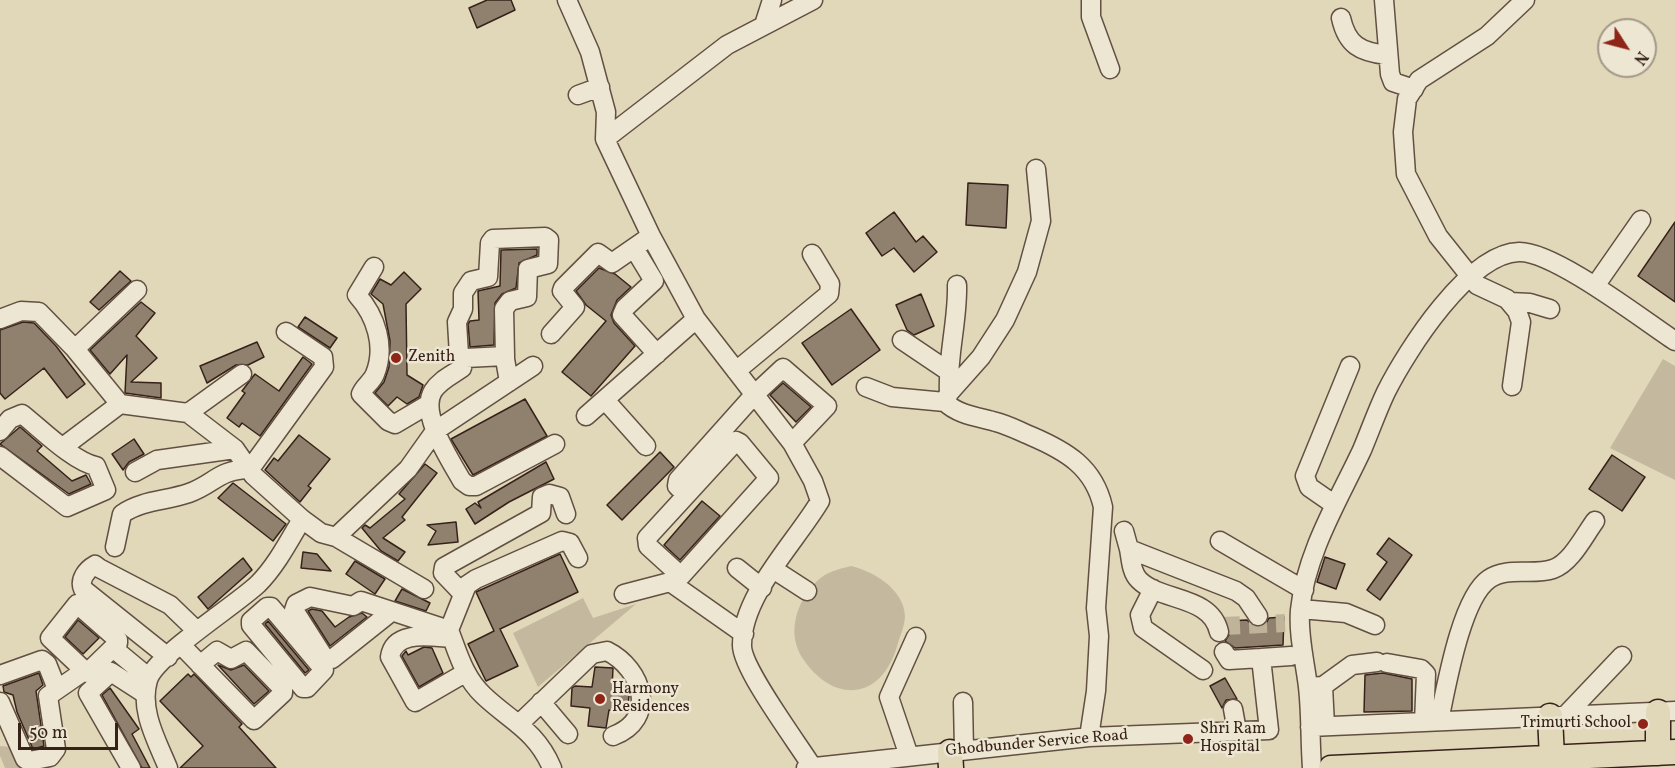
<!DOCTYPE html>
<style>
body{margin:0}
#map{position:relative;width:1675px;height:768px;overflow:hidden;background:#e1d8ba;font-family:Vollkorn,serif}
canvas{display:block}
.north{position:absolute;left:1597px;top:18px;width:60px;height:60px;box-sizing:border-box;background:#ece6d2;border:2px solid #a49888;border-radius:50%;rotate:126deg;font-size:16px;font-weight:700;line-height:24px;text-align:center;color:#37221a}
.north::after{content:'';display:block;margin:auto;width:21px;height:27px;background:#8f2418;clip-path:polygon(50% 0,100% 100%,50% 72%,0 100%)}
.scale{position:absolute;left:18px;top:723px;width:100px;height:27px;box-sizing:border-box;border:3px solid #37221a;border-top:0;padding-left:8px;font-size:18px;line-height:21px;white-space:nowrap;color:#37221a;-webkit-text-stroke:4px #ece6d2;paint-order:stroke}
</style>
<div id="map">
<canvas width="1675" height="768"></canvas>
<div class="north">N</div>
<div class="scale">50 m</div>
</div>
<script>
const ctx = document.querySelector('canvas').getContext('2d');
ctx.lineJoin = 'round';
function fillPath(path, color) { ctx.fillStyle = color; ctx.fill(path, 'evenodd'); }
function trace(path, color, width, dash) { ctx.strokeStyle = color; ctx.lineWidth = width; ctx.lineCap = dash ? 'butt' : 'round'; ctx.setLineDash(dash || []); ctx.stroke(path); }
function write(font, color, halo, rows, align = 'center') {
  ctx.font = font + ' Vollkorn,serif'; ctx.lineWidth = 5; ctx.setLineDash([]); ctx.textBaseline = 'middle'; ctx.strokeStyle = halo; ctx.fillStyle = color; for (const [text, x, y, turn = 0] of rows) {
    ctx.save(); ctx.translate(x, y); ctx.rotate((+turn || 0) * Math.PI / 180); ctx.textAlign = isNaN(turn) ? turn : align; if (halo) ctx.strokeText(text, 0, 0); ctx.fillText(text, 0, 0); ctx.restore();
  }
}
const green = new Path2D(`
 M1663,359L1675,366V480L1610,448Z
 M851,566C873,571 904,589 905,616C905,624 901,634 898,643C884,698 836,707 803,659C786,634 796,602 817,581C826,572 839,569 851,566Z
 M583,598L593,618L636,604L538,687L513,633Z
 M0,746L11,747L23,768H5L0,756Z`);
const building = new Path2D(`
 M487,0H511L515,10L477,28L469,8Z
 M968,183L1008,185L1006,228L966,225Z
 M894,212L916,242L923,236L937,252L914,272L894,248L882,256L866,233Z
 M1675,222V302L1638,276Z
 M537,249V255L519,263L516,288L502,294L495,303L494,345L470,347L468,324L470,321L479,320L478,291L500,286L501,250Z
 M599,268L615,274L631,287L617,300L611,315L614,323L635,346L591,396L562,372L606,321L586,305L576,291Z
 M120,271L131,281L99,310L90,302Z
 M404,272L421,289L406,304L407,375L423,385L419,397L407,404L397,397L388,406L375,393L384,382L389,367L390,341L383,304L371,294L380,279L391,285Z
 M921,294L934,326L914,335L907,330L896,305Z
 M141,302L155,313L136,336L157,358L131,382L161,383V398L125,393L127,355L110,374L90,350Z
 M851,309L880,350L832,385L802,343Z
 M305,317L337,338L330,348L298,327Z
 M23,322L34,323L56,346L85,384L67,398L44,368L5,399L0,393V330Z
 M257,342L264,357L248,365H236L207,383L200,366Z
 M303,357L312,364L260,436L242,423L239,427L227,418L245,393L242,391L255,374L279,391Z
 M783,383L811,407L796,422L770,395Z
 M525,399L547,436L473,475L451,439Z
 M20,427L42,446L37,451L72,481L86,475L91,484L69,494L0,444Z
 M299,435L330,459L308,486L311,488L300,502L265,470L274,458L278,461Z
 M134,439L144,454L129,462L123,470L112,454Z
 M660,452L674,467L622,520L607,505Z
 M1612,455L1645,477L1622,511L1589,489Z
 M546,462L554,479L509,502L475,524L466,509L475,503L481,508L478,502Z
 M425,464L437,473L402,517L405,520L383,538L405,552L398,561L381,551L362,528L365,525L370,528L405,499L399,494Z
 M233,483L286,524L273,541L218,498Z
 M702,501L720,516L680,560L664,545Z
 M456,522L458,542L428,545L436,531L427,525Z
 M1389,538L1412,555L1380,600L1367,590L1387,562L1377,554Z
 M303,552L317,554L331,571L301,568Z
 M560,554L578,592L500,629L518,666L486,681L468,644L494,631L476,592Z
 M1325,557L1345,564L1336,589L1317,582Z
 M243,558L252,570L208,609L198,597Z
 M355,561L385,579L375,594L346,574Z
 M402,589L430,603L426,611L395,601Z
 M312,609L322,611L335,627L349,617L362,613L367,617L330,646L308,611Z
 M1284,617L1283,645L1235,648L1225,641L1230,633L1227,621L1247,620L1253,626L1259,627L1265,625L1269,618Z
 M78,620L99,638L83,654L65,637Z
 M268,621L309,670L305,673L265,624Z
 M424,647L432,648L443,673L419,687L402,656L406,651L408,655Z
 M218,665L231,670L244,665L269,691L254,704Z
 M595,667L613,668L612,689L628,691L629,696L627,712L609,710L606,728L588,726L590,708L571,706L572,688L575,686L592,687Z
 M39,673L43,685L36,691L44,746L33,749L17,712L13,695L4,692L3,686Z
 M1383,673L1412,679V711L1364,712L1365,675Z
 M188,674L191,677L194,674L242,724L239,727L276,768H180L203,746L160,701Z
 M1225,678L1237,699L1226,700L1222,708L1210,686Z
 M110,688L139,729L132,734L150,768H142L102,695Z`);
const minorTunnel = new Path2D(`
 M1222,626L1285,623`);
const minor = new Path2D(`
 M567,0L590,52L606,112L605,139L651,236L696,319L792,443L813,481L820,501C795,543 742,595 742,645C741,668 799,745 813,768
 M1091,0V17L1110,69
 M1384,0L1390,74L1393,82L1414,89
 M1341,18C1347,45 1360,52 1387,55
 M764,25L772,0
 M578,95L600,87
 M605,139L727,45L813,0
 M1036,169L1041,221L1027,272L1005,320L981,357L949,393L945,402C958,415 979,417 996,422C1008,425 1019,431 1031,436C1066,451 1094,467 1103,507L1096,608L1099,636L1096,691L1089,737
 M634,248L654,281L625,308L622,315L657,354
 M374,267L357,295C376,316 386,347 375,374C372,382 364,386 361,394L388,421L395,424L429,404
 M1595,286L1641,220
 M1510,302L1530,303L1550,309
 M0,319L21,311L39,312L75,349L120,404
 M551,334L575,307L562,291L563,288L598,253L612,263L651,236
 M902,340L948,371
 M75,349L137,290
 M505,356L466,358L459,355L457,322L463,309V293L471,281L488,277L490,243L493,239L545,237L549,240L548,264L528,269L527,297L510,301L504,309L505,356V359L509,382
 M462,368C452,375 440,380 433,391C419,414 451,461 462,481L469,486H476L555,444
 M736,371L829,294L830,284L812,254
 M1512,386L1521,322L1517,311L1507,299L1477,285L1438,236L1406,174L1403,132L1407,99L1419,80L1487,36L1525,0
 M866,387L892,397L945,402
 M949,393C947,356 958,321 957,285
 M605,400L646,446
 M188,413L242,374
 M586,416L696,319
 M0,431L10,419L22,414C41,429 74,462 96,466L106,490L67,507L0,456
 M736,441L740,443L769,478L681,576L648,546L647,538Z
 M63,447L120,404L188,413L235,449L253,475L302,519L321,533L336,537L424,589
 M135,472L157,460L235,449
 M686,495L677,486L678,480L754,395L783,368L827,406L792,443
 M1335,505L1309,487L1305,476L1350,366
 M1124,531L1129,549L1236,591L1246,598L1258,616
 M336,537L408,469L435,431L533,366
 M1220,541L1304,590
 M115,547L122,514C142,500 166,501 189,493C216,483 217,470 250,469L324,367L323,357L286,332
 M1129,549C1131,559 1131,572 1139,580C1161,602 1211,595 1219,632
 M737,568L762,588
 M773,569L807,591
 M1153,589L1140,615L1143,628L1203,670
 M463,594L443,573L444,567L541,513L542,497L549,494L560,497L566,514
 M624,594L670,582L744,634
 M77,604L118,640V643L87,673L50,638Z
 M267,607H271L324,670L307,688H303L251,625V621Z
 M1301,609L1346,613L1375,625
 M391,612L332,659L324,657L294,610L296,604L310,597L353,606L361,601L449,630
 M452,638C432,637 394,629 390,657L415,702L465,673
 M181,645L253,719L254,720L283,693V689L246,651L231,659L217,651L200,665
 M113,648L148,677
 M168,657L83,589C79,580 86,570 95,565L99,568L170,605L197,631
 M1261,658L1291,656
 M1387,663L1421,669L1426,674L1424,722
 M0,675L42,660L47,664L57,689
 M1323,686L1325,726
 M1308,687L1323,686L1352,665L1377,662
 M0,702L25,759L29,761L50,757L56,749L48,696L84,671
 M541,702L568,734
 M963,702L964,750
 M1233,709L1237,731
 M1565,716L1622,656
 M1439,721C1446,688 1461,598 1489,579C1507,566 1533,576 1553,569C1571,563 1584,536 1595,521
 M520,723L592,654L607,651C643,669 658,719 613,736
 M1310,727L1675,711
 M909,756L889,697L916,637
 M131,768L88,693L111,672L145,694
 M168,768C157,741 139,710 148,680C155,656 236,605 258,584C276,566 289,541 302,519
 M552,768C536,730 510,721 483,695C464,677 458,653 449,630L467,585L476,579L562,541L570,543L578,558
 M806,768L1089,737L1269,730L1261,658L1229,660L1224,652
 M1312,768C1310,741 1311,713 1308,687C1305,661 1298,636 1300,610C1306,553 1338,501 1362,450C1370,431 1377,411 1386,392C1407,350 1469,253 1519,252C1554,251 1643,320 1675,341`);
const major = new Path2D(`
 M1658,712V753
 M1550,716L1552,758
 M950,752L951,768
 M1331,768L1675,752`);
const markers = [
 [396,358,6,"#8f2418"],
 [600,699,6,"#8f2418"],
 [1643,724,6,"#8f2418"],
 [1188,739,6,"#8f2418"]
];
const poiNames = [
 ["Zenith",408,358],
 ["Harmony",612,690],
 ["Residences",612,708],
 ["Trimurti School",1631,724,"right"],
 ["Shri Ram",1200,730],
 ["Hospital",1200,748]
];
const streetNames = [
 ["Ghodbunder Service Road",1037,744,-5]
];
fillPath(green, '#c4b99f');
fillPath(building, '#8f816d');
trace(building, '#37221a', 1.5);
trace(minorTunnel, '#bfb49a', 18, [18, 9]);
trace(minor, '#625042', 21);
trace(major, '#37221a', 27);
trace(minor, '#ece6d2', 18);
trace(major, '#e1d8ba', 24);
for (const [x, y, r, color] of markers) { const dot = new Path2D(); dot.arc(x, y, r, 0, 2 * Math.PI); ctx.fillStyle = color; ctx.fill(dot); trace(dot, '#ece6d2', 2); }
write('16px', '#37221a', '#ece6d2', poiNames, 'left');
write('16px', '#37221a', '#ece6d2', streetNames);
</script>
